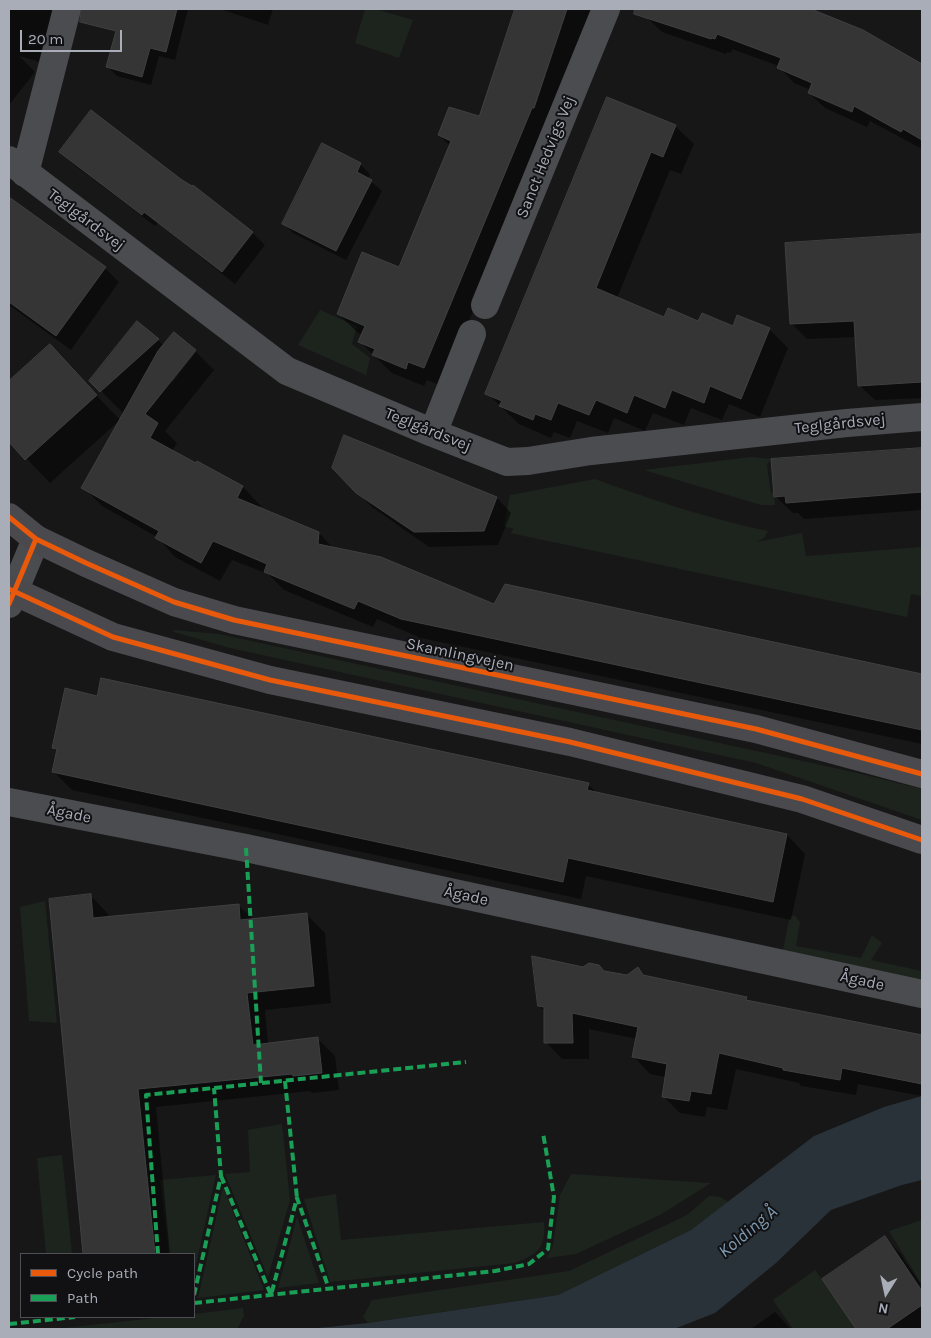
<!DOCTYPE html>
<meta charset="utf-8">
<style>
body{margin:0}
#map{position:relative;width:931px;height:1338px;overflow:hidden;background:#171717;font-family:Karla,sans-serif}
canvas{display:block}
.frame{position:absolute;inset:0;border:10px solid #a8adb8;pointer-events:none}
.legend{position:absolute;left:20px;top:1253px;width:175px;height:65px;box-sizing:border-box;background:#111113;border:1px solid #4d4f55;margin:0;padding:6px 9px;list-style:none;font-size:15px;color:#a8adb8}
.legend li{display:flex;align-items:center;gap:10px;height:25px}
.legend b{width:25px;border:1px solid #4d4f55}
.north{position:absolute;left:861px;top:1268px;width:50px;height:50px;-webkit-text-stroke:4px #111113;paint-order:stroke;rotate:190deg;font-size:14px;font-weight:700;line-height:20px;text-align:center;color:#a8adb8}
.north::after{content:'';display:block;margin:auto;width:18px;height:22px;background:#a8adb8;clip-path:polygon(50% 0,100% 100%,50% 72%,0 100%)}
.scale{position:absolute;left:20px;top:30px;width:102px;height:22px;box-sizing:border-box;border:2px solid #a8adb8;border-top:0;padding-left:6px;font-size:15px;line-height:18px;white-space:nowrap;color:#a8adb8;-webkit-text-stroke:4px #111113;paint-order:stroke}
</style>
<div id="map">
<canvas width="931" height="1338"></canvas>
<div class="frame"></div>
<ul class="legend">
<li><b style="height:6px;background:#e8590c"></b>Cycle path</li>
<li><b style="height:6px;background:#1a9f57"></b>Path</li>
</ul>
<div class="north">N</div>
<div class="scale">20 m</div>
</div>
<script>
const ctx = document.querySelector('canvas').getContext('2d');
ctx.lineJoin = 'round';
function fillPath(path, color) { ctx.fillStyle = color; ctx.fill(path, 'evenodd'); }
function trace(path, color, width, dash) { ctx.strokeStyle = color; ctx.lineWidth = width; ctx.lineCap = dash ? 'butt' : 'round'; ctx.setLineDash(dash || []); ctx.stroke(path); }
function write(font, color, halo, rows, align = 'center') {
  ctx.font = font + ' Karla,sans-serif'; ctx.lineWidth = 4; ctx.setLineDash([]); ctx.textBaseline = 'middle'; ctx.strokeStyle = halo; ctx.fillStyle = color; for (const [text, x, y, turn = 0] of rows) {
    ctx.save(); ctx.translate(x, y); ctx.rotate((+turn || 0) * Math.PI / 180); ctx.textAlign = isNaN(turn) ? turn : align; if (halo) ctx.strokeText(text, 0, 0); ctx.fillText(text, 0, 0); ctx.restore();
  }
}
const green = new Path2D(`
 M365,9H375L413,20L399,58L355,43Z
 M320,310L357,326L352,344L370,358L366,375L298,345Z
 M751,457L771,459L767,465L771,493L774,492L775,505H761L644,470Z
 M595,479C652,500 710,519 768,531L764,538L757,542L802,533L806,556L922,547V596L911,594L907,617L510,533L514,529L504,526L510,495Z
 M174,630L219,634L853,772L922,789V820L756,763L230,648L174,632Z
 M45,901L57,1023L29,1021L20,907Z
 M791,916H795L800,922L796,946L861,958L872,935L882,943L871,960L922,971V983L782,955L789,920Z
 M282,1124L290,1200L268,1277L225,1174L250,1172L248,1130Z
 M62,1155L72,1254H46L37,1158Z
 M571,1174L587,1175L711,1183L660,1215L576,1254L547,1258L553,1245L560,1195Z
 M216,1175L194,1273V1254H169L160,1180Z
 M223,1187L264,1290L198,1298Z
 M336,1194L341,1240L544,1222C546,1248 538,1254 515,1263L330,1282L304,1199Z
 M709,1196L720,1197L729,1202L691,1230L558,1295L368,1323L363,1317L372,1300L569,1271L687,1215Z
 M297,1217L319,1283L278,1288Z
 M922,1220V1285L889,1231Z
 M815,1270L858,1329H793L773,1300Z
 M243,1308L244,1316L237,1329H54L165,1317H194V1314Z`);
const water = new Path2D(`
 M922,1096V1180L902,1185L831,1210L776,1263L715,1313L674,1329H308L368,1323L558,1295L691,1230L814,1136L884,1107Z`);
const shadow = new Path2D(`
 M9,9H54L40,62L19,56L35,72L9,105Z
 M119,9H188L175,60L159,56L151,85L117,76L108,67L117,33L114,30Z
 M220,9H273L268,25Z
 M516,9H591L552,126L550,125L442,386L427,380L424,386L392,373L359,341L362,335L357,332L338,314L400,269L450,146L439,135L480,118Z
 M649,9H795L862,31L922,66V149L870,121L867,127L825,108L809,93L811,90L794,83L779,67V66L732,49L731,53L727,52L726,54L662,32L646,17Z
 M608,98L675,126L694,144L681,174L670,170L617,298L665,318L733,328L738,317L770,330L788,348L760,417L729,404L722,420L691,408L684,425L653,413L645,431L614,418L608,433L577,421L570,438L554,432L551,438L519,424L487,393Z
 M61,152L182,181L192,187L193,186L253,233L265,245L235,284L158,223L155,226L73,164Z
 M360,164L370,174L368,179L382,191L346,260L293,233L283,223Z
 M9,198L105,268L119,282L71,350L9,305Z
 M922,236V398L875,400L859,385L856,337L807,339L791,323L786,244Z
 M158,340L164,346L173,378L171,384L196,352L214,370L165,431L177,443L172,451L196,465L198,462L243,487L261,506L260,509L319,533L334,549L494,605L505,585L922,675V744L421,638L377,619L373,627L284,590L268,574L232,560L220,581L175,557L157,537L102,506L83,487L124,414L91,381Z
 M49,346L120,420L50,483L9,440V383Z
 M345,437L497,498L511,513L498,545L429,547L372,507L357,492Z
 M922,449V510L804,519L798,513H793L775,496L772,460Z
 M98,697L588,784L598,794L787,835L805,854L791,920L586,876L581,899L72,790L54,772L58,752L54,748Z
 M91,896L108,914L109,918L238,905L254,920L307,915L325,933L331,1003L265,1010L268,1044L317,1038L335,1056L339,1090L312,1093L310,1091L156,1107L170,1254H85L50,900Z
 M638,969L646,977L746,998L751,1002L922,1036V1096L858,1084L856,1095L801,1086L799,1083L736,1069L727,1110L707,1107L705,1117L680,1113L663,1096L666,1077L650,1074L634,1057L637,1039L589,1029V1059H562L546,1042L545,1011L539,1006L605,972L627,976Z
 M885,1238L900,1253L922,1286V1329H857L824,1279Z
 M775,1312L791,1329H751Z`);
const building = new Path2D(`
 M82,9H177L166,52L150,48L142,77L106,67L116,31L80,22Z
 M515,9H567L534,108H532L424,368L408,362L406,369L372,355L375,349L358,342L365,326L337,314L362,252L399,267L451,141L438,135L449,107L479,116Z
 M635,9H811L863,30L922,64V140L903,129L901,132L854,106L852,112L808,93L812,83L777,68L781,58L717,34L715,39L712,38L711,39L634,14Z
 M607,97L676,125L663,157L651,152L596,288L664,317L668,308L698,321L702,313L733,326L737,315L770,328L741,399L710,386L704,403L672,390L665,408L634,395L627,413L596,400L589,415L558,403L551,420L535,414L533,420L499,406L502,401L485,394Z
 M91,110L182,180L192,186L193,185L253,232L222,272L144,212L142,215L59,152Z
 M322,143L361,163L357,172L372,180L336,251L282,224Z
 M9,197L106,267L56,336L9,302Z
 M922,234V382L858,386L854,321L790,324L785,243Z
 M137,321L159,339L100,392L89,381Z
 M174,332L196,350L145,414L158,423L150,438L196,463L197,461L243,486L237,498L319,532L318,544L381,557L494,604L505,584L922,674V730L401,619L358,601L354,609L264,572L267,564L213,541L201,563L155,538L159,531L81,488L158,351Z
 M50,344L97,395L25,460L9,442V381Z
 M344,435L497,497L484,531L414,532L356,493L332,468Z
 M922,448V492L786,503L785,496L774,497L771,459Z
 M101,678L589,783L587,790L787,834L773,902L568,858L563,882L52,772L57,749L52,748L65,688L97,696Z
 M91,894L93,918L239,904L240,920L307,913L314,986L247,993L253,1045L318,1037L322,1073L293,1076L292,1074L138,1089L155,1254H83L49,899Z
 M532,956L583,967L589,963L599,965L604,971L627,975L638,967L643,975L747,997L746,1000L922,1035V1084L842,1068L840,1080L783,1070V1068L719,1053L711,1094L691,1091L689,1101L662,1097L667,1064L632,1057L638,1027L572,1013L573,1043H544V1007L538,1006Z
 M885,1236L922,1291V1305L887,1329H856L822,1279Z`);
const minor = new Path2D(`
 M9,160L287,371L433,433L507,462L528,461L591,451L847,423L922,417
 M25,173L67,9
 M485,305L606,9
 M433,433L472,334
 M9,802L246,848L922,994`);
const tertiary = new Path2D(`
 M9,604L36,539`);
const secondary = new Path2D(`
 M9,517L36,539L86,563L174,602L234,620L756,729L922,774
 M9,589L113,637L270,680L570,742L802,799L922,840`);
const quiet = new Path2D(`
 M246,848L261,1083
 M285,1081L297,1198
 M221,1176L271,1295L297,1198L329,1289
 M158,1254L146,1095L466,1062
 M194,1295L221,1176L214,1088
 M194,1303L495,1271L529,1264L548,1249L554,1197L543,1133
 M9,1324L75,1317`);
const cycleway = new Path2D(`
 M9,517L36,539L86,563L174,602L234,620L756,729L922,774
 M9,589L113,637L270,680L570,742L802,799L922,840
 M9,604L36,539`);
const streetNames = [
 ["Sanct Hedvigs Vej",546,157,-68],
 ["Teglgårdsvej",86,220,37],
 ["Teglgårdsvej",840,424,-6],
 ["Teglgårdsvej",428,430,22],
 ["Skamlingvejen",460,655,12],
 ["Ågade",69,814,11],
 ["Ågade",466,896,12],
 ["Ågade",862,981,12]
];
const waterNames = [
 ["Kolding Å",748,1232,-40]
];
fillPath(green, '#1d241e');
fillPath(water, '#2a3239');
fillPath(shadow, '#0007');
fillPath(building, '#353536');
trace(building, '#3f4043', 1);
trace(minor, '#4b4c50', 28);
trace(tertiary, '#4b4c50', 28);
trace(secondary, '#4a4a4e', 28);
trace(quiet, '#1a9f57', 4, [8, 4]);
trace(cycleway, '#e8590c', 5);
write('16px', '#a8adb8', '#111113', streetNames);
write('italic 18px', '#7f9bb3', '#111113', waterNames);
</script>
